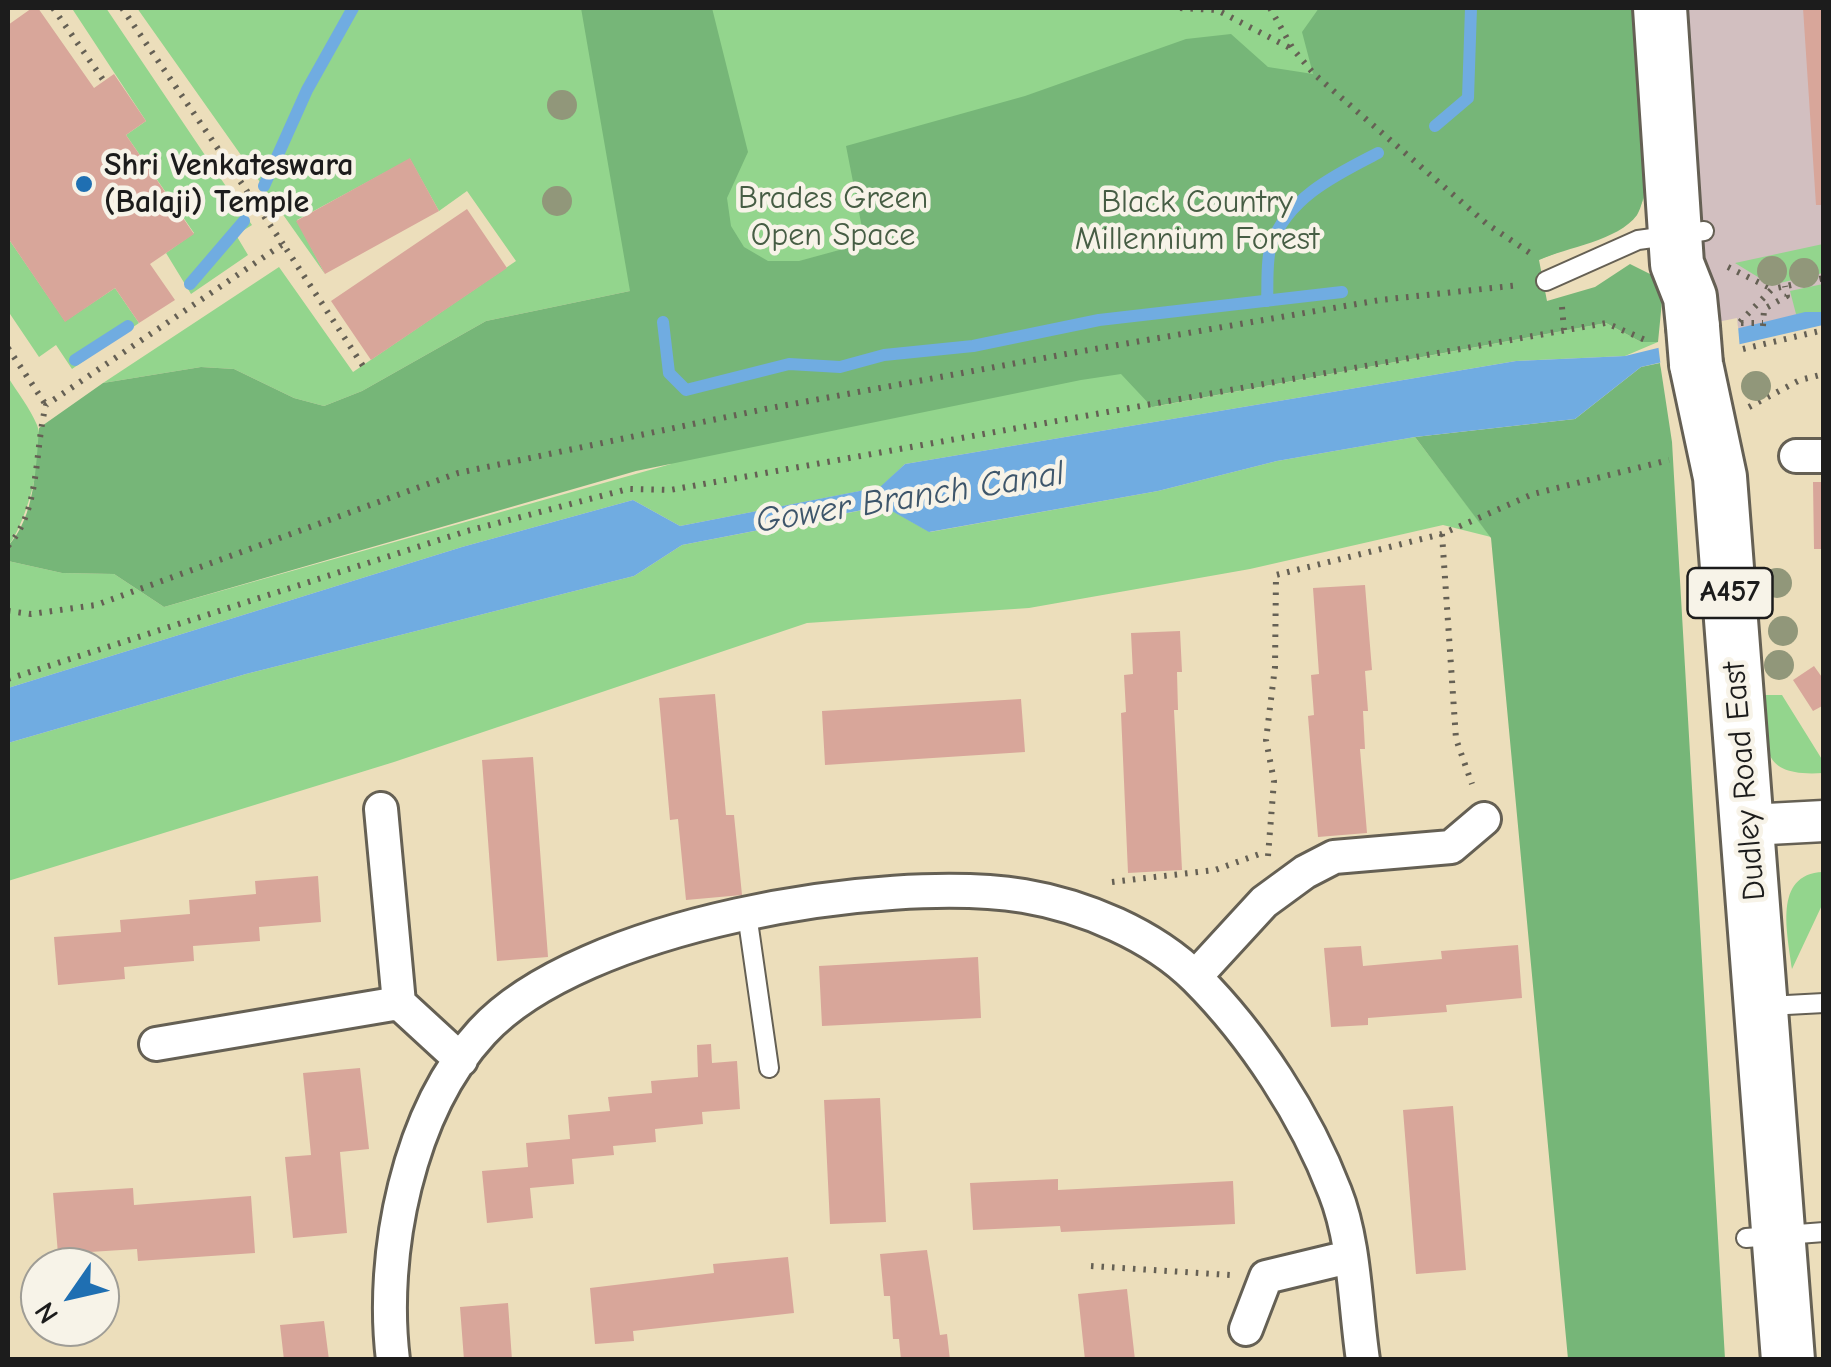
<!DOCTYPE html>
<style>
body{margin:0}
#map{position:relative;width:1831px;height:1367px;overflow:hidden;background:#ecdebb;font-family:"Comic Neue",sans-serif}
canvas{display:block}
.frame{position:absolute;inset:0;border:10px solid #1c1c1c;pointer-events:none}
.north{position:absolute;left:20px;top:1247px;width:100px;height:100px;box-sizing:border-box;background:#f7f3e8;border:2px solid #9f9d96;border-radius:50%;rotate:236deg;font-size:28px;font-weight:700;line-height:40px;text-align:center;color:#1c1c1c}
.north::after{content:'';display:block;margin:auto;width:35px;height:45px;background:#1f6fb2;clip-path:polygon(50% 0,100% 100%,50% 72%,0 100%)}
</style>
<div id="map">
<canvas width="1831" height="1367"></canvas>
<div class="frame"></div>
<div class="north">N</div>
</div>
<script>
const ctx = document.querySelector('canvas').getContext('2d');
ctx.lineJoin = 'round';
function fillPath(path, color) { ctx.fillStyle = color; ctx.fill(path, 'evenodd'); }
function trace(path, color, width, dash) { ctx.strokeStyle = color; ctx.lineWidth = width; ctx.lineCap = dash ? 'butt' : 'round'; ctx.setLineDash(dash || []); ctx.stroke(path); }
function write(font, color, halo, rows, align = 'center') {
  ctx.font = font + ' "Comic Neue",sans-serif'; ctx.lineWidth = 9; ctx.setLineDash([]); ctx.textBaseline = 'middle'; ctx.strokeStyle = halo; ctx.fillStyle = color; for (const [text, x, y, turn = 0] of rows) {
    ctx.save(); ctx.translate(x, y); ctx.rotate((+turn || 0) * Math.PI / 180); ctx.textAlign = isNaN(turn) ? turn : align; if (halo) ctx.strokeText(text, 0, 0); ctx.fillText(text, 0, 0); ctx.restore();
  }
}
const industrial = new Path2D(`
 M1675,8H1823V320L1739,338L1737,318L1693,327Z`);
const green = new Path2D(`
 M76,8H106L252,225L236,235L248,255L191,294L166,253L194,233L126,135L146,121L73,10Z
 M137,8H1638L1644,198L1636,216L1614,231L1153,407L1606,323L1641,342H1658L1625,356L1516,361L905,464L881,487L680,526L633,500L462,547L8,688V561L62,573L114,574L164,607L671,464L630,291L486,321L362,391L324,406L294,398L234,369L201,367L103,383L279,267L353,372L516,261L467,191L439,211L410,159L297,220L325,274Z
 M8,238L65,321L115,288L139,323L72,369L56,345L39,357L8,311Z
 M1823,244V273L1771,285L1735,263Z
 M1823,284V312L1796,314L1790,291Z
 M8,377C17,392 30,408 37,425C47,450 25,527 8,546Z
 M1415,437L1491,537L1443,525L1250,569L1029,608L807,623L394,762L8,881V743L246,674L634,576L682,545L884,506L930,532L1158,491L1277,461Z
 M1763,695H1782L1823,761V773C1760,777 1765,749 1763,695Z
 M1823,872V903L1792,969C1788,935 1772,874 1823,872Z`);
const forest = new Path2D(`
 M581,8H712L748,152L727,198L731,226L744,247L768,261H799L865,243L846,146L1025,96L1186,39L1231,34L1268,67L1313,74L1302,32L1319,8H1638C1640,47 1657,187 1637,215C1618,241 1567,247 1539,260L1547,301L1595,287L1630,264L1664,281L1658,342H1641L1606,323L1152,407L1121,374L1081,380L636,471L164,607L114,574L62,573L8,561V546C35,517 36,467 39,428L103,383L201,367L234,369L294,398L324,406L362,391L486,321L630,291Z
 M1660,363L1672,442L1725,1359H1568L1491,538L1415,437L1575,419L1641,367Z`);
const water = new Path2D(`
 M1805,312H1823V325L1641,367L1575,419L1415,437L1277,461L1158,491L929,532L883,506L682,545L634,576L246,674L8,743V688L462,547L633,500L680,526L880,487L905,464L1516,361L1625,356Z`);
const pier = new Path2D(`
 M1738,326L1740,350L1661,368L1658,344Z`);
const stream = new Path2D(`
 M1435,126L1468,98L1471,8
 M264,186L307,90L353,8
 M190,284L244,221
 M1267,301C1268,284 1266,261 1271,245C1288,197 1337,174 1378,153
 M663,322L669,373L686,390L789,364L840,367L884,355L973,346L1099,320L1342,292
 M75,360L128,326`);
const building = new Path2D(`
 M32,8H38L94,88L114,74L146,121L126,135L194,234L150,264L175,300L139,323L115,288L65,322L8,238V25Z
 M1803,8H1824V205H1816Z
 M410,158L439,211L325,274L296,221Z
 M467,209L507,268L371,360L331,301Z
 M1813,482H1824V549H1814Z
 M1365,585L1372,670L1365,671L1368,711H1363L1365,749H1360L1367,833L1318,837L1308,716L1314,715L1311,675L1319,674L1313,588Z
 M1180,631L1182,672H1177L1178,710H1174L1182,870L1128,873L1121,713L1126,712L1124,675L1133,674L1131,633Z
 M1814,666L1824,680V705L1813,711L1793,680Z
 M715,694L726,815H734L742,895L686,900L678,819L670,820L659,698Z
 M1021,699L1025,752L825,765L822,711Z
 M533,757L548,957L497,961L482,760Z
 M318,876L321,922L259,927L260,941L193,946L194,961L124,967L125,979L58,985L54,937L121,932L120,920L190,914L189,900L256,894L255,881Z
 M1518,945L1522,998L1446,1005L1447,1012L1368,1018V1025L1331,1027L1324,948L1361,946L1363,966L1442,959L1441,951Z
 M978,957L981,1018L822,1026L819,966Z
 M711,1044L712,1063L737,1061L740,1109L702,1112L703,1124L655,1129L656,1142L613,1146L614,1155L572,1159L574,1184L530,1188L533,1218L487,1223L482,1171L528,1167L526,1143L570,1139L568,1115L610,1111L608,1097L652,1093L651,1081L698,1077L697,1045Z
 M360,1068L369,1149L340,1152L347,1233L293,1238L285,1157L311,1155L303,1073Z
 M880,1098L886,1222L830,1224L824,1100Z
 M1453,1106L1466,1270L1416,1274L1403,1110Z
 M1058,1179V1190L1233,1181L1235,1224L1061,1232L1060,1226L973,1230L970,1183Z
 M133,1188L134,1205L251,1196L255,1253L138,1261L137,1249L58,1254L53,1193Z
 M927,1250L940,1335L947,1334L950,1360H901L899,1339H893L890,1296H884L880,1254Z
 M788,1257L794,1313L633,1331L634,1341L595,1344L590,1288L714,1273L713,1264Z
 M1127,1289L1135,1360H1085L1078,1294Z
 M508,1303L512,1360H464L460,1307Z
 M324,1321L329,1360H284L280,1325Z`);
const path = new Path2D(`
 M53,8L104,81
 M122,8L283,244
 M1180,8L1217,10L1292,49
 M1270,8L1293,49L1314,74L1487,224L1533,255
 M1728,267L1772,289
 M1562,307L1564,330
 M1740,322L1772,289L1824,278
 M1741,323H1763
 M1763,326L1764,309L1787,296L1785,286
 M8,348L46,405
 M1743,349L1824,330
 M1749,407L1800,380L1824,374
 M1442,534L1456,739L1472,784
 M8,546C41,510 34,450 46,405L283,244L365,369
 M8,611L31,614L96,605L458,473L765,409L1077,352L1380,300L1520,285
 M8,679L467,531L628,489L670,490L1606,323L1650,342
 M1268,856L1274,781L1266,740L1275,667L1276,575L1442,534L1533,494L1669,460
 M1112,882L1215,870L1265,852
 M1091,1266L1230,1275`);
const service = new Path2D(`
 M1546,281L1638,240L1704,231
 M747,914L769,1068
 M1768,1006L1824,1003
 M1746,1238L1824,1232`);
const minor = new Path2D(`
 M1796,456H1824
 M381,809L399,1003
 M1195,977L1264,902L1305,872L1334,857L1451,847L1484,819
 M156,1044L399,1003L461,1060
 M1246,1329L1266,1277L1349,1257
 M393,1360C380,1254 408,1112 482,1032C581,924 884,874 1024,896C1084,906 1153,935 1196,978C1254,1036 1306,1116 1335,1192C1355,1242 1355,1306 1363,1360`);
const tertiary = new Path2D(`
 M1749,825L1824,821`);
const primary = new Path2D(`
 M1660,8L1677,264L1690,297L1693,327
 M1696,364L1720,477L1788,1360`);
const primaryBridge = new Path2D(`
 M1693,327L1696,364`);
const trees = [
 [562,105],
 [557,201],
 [1772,271],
 [1804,273],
 [1756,386],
 [1777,583],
 [1783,631],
 [1779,665]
];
const markers = [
 [84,184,10,"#1f6fb2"]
];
const shields = [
 [1730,593,85]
];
const shieldNames = [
 ["A457",1730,593]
];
const poiNames = [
 ["Shri Venkateswara",104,166],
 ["(Balaji) Temple",104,203]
];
const parkNames = [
 ["Brades Green",833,199],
 ["Open Space",833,236],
 ["Black Country",1197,203],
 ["Millennium Forest",1197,240]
];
const streetNames = [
 ["Dudley Road East",1745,781,-95]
];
const waterNames = [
 ["Gower Branch Canal",910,498,-9]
];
fillPath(industrial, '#d2bfc0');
fillPath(green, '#93d58d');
fillPath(forest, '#76b678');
fillPath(water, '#70ace1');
fillPath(pier, '#ecdebb');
trace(stream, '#70ace1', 12);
fillPath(building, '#d8a69a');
trace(service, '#656054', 22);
trace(minor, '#656054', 38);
trace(tertiary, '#656054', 45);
trace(primary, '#656054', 58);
trace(path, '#656054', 6, [2.5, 8]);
trace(service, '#fff', 18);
trace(minor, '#fff', 32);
trace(tertiary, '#fff', 40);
trace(primary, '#fff', 52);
trace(primaryBridge, '#656054', 58, []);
trace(primaryBridge, '#fff', 52);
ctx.fillStyle = '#91977a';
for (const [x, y] of trees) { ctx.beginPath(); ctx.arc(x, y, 15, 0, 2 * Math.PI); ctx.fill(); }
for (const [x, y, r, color] of markers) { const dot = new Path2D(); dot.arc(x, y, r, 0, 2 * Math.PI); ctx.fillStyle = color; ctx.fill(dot); trace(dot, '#f7f3e8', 4); }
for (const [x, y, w] of shields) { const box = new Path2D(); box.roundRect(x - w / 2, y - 25, w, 50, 8); ctx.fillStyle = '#f7f3e8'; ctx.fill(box); trace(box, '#1c1c1c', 2.5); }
write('bold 30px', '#1c1c1c', null, shieldNames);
write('bold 32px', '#1c1c1c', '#f7f3e8', poiNames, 'left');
write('32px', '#465d44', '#f7f3e8', parkNames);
write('32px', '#1c1c1c', '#f7f3e8', streetNames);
write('italic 35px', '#3e566b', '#f7f3e8', waterNames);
</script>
